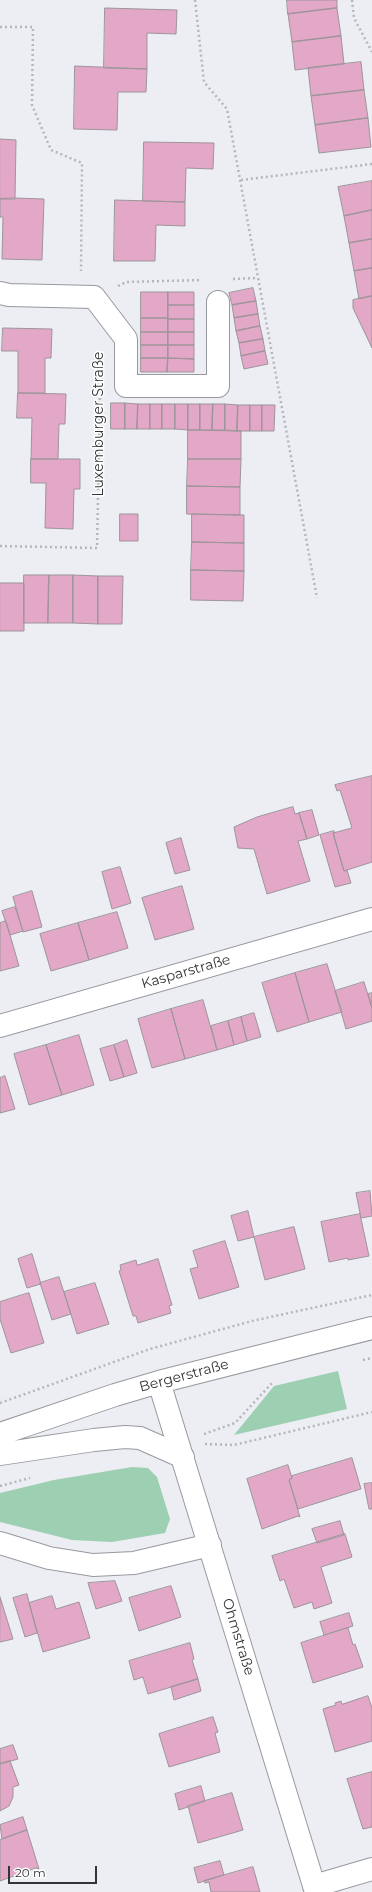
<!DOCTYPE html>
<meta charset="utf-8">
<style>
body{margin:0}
#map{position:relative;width:372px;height:1892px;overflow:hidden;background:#eceef4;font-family:Montserrat,sans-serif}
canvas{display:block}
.scale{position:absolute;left:8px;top:1866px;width:89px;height:18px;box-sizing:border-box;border:2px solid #333436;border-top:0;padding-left:5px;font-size:12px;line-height:14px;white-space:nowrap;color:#333436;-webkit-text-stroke:3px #fff;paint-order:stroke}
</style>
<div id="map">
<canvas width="372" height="1892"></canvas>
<div class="scale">20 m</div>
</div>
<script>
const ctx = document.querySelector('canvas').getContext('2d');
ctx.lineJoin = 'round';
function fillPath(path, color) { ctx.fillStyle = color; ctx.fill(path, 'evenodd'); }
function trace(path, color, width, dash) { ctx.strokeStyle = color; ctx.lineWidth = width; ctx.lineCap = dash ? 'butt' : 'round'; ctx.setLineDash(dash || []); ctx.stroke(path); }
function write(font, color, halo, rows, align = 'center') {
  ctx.font = font + ' Montserrat,sans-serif'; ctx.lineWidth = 3; ctx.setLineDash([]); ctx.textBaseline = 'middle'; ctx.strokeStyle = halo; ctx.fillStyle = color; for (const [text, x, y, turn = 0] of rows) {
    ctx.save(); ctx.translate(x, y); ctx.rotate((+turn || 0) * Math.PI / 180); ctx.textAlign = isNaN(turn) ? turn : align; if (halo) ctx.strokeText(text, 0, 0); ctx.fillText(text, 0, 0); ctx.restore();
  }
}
const green = new Path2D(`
 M338,1371L347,1409L234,1435L274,1386Z
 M132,1467L148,1468L157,1477L170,1519L165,1533L112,1542L72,1540L0,1522V1493L54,1480Z`);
const building = new Path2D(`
 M287,0H337V8L288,14Z
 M105,8L177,10L176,34L147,33V69L104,68Z
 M337,8L341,36L292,42L288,14Z
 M341,36L344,64L295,70L292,42Z
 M361,62L364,90L311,96L308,68Z
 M75,66L147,69L146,92H118L117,130L74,129Z
 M364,90L368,118L315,125L311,96Z
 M368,118L371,147L319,153L315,125Z
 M0,139L16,140L15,199H0Z
 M144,142L214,143L213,169L186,168L185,202L143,201Z
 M372,181V210L344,216L338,187Z
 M15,198L44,199L42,260L2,259L3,217H0V199Z
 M115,200L185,202V226L156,225L155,261H114Z
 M372,210V239L349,243L344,216Z
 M372,239V268L354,271L349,243Z
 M372,268V296L359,299L354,271Z
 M253,288L256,301L232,305L229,293Z
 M141,292H168V318H141Z
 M168,292H194V305H168Z
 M372,296V348L353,308V300Z
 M256,301L258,314L234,318L232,305Z
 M168,305H194V319H168Z
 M258,314L260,326L236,331L234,318Z
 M141,318H168V332H141Z
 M168,319H194V332H168Z
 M260,326L263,339L239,343L236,331Z
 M3,328L52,329L51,358H45V393H18V351H2Z
 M141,332H168V345H141Z
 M168,332H194V345H168Z
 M263,339L265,351L241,356L239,343Z
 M141,345H168V358H141Z
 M168,345H194V359L168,358Z
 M265,351L268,364L244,369L241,356Z
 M141,358H168L167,372H141Z
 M168,358L194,359V372H167Z
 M18,393L66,394L65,424H59L58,459H31L32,418H17Z
 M111,403H125V429H111Z
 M125,403L138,404L137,429H125Z
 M138,404H150V429H137Z
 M150,404H162V429H150Z
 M162,404H175V429H162Z
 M175,404H188V430L175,429Z
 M188,404H200V430H188Z
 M200,404H213L212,430H200Z
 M213,404H225V430H212Z
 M225,404L238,405L237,431L225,430Z
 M238,405H250V431H237Z
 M250,405H262V431H250Z
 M262,405H275L274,431H262Z
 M188,430L241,431V459H188Z
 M31,459H80V489H74L73,529L45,528L46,483H31Z
 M188,459H241L240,487L187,486Z
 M187,486L240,487V515L187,514Z
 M120,514H138V541H120Z
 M192,514L244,515V543L192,542Z
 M192,542L244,543V571L191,570Z
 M191,570L244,571L243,601L191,600Z
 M24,575H49L48,623H24Z
 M49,575H73V623H48Z
 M73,575L98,576V624L73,623Z
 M98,576H123L122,624H98Z
 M0,583H24V631H0Z
 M372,776V862L344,871L333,833L352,828L340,790L337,791L335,785Z
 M293,807L295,814L299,813L307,839L298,841L310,881L267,894L254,849L238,848L234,827L257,817Z
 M312,810L319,835L307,839L299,813Z
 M334,831L335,833H333L344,871L347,870L351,883L335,887L320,835Z
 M181,838L190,870L175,874L166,843Z
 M120,867L131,903L112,909L102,872Z
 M182,886L194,929L155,940L142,898Z
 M32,891L42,927L23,932L13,897Z
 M15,907L23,931L10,935L2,911Z
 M117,912L128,948L89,960L78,923Z
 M6,921L19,966L0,971V923Z
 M78,923L89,960L51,971L40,934Z
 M327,964L342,1012L309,1022L295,973Z
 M295,973L309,1022L277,1032L262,983Z
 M364,982L372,1008V1021L346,1029L335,991Z
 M372,993V1008L368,994Z
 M203,1000L217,1050L185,1059L171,1009Z
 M171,1009L185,1059L152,1068L138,1019Z
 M254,1013L261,1037L247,1041L241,1017Z
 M241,1017L247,1041L234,1045L228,1021Z
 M228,1021L234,1045L217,1050L211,1026Z
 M79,1035L94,1085L62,1095L46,1045Z
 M127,1040L137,1073L124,1077L114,1045Z
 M46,1045L62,1095L29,1105L14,1054Z
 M114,1045L124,1077L110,1081L100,1049Z
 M5,1076L15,1109L0,1113V1078Z
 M370,1191L372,1216L361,1218L356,1193Z
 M248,1211L254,1237L238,1241L231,1216Z
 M360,1214L369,1256L348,1260V1258L329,1262L321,1222Z
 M294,1227L305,1269L265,1280L254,1237Z
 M225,1241L239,1287L199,1299L190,1269L198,1267L193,1251Z
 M32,1254L41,1284L27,1288L18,1259Z
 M158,1259L172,1305L169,1306L171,1313L138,1323L136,1316H133L119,1271L121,1270L120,1265L136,1260L137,1265Z
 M59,1277L71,1314L52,1320L40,1283Z
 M95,1283L109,1324L77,1334L64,1292Z
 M29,1293L44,1343L11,1353L0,1319V1302Z
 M352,1458L361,1489L298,1509L289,1480L292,1478V1476Z
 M288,1465L292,1478L289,1480L300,1517L298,1516L262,1529L247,1479Z
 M372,1483V1509H369L364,1484Z
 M340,1521L344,1535L317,1543L312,1529Z
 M345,1534L352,1557L321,1567L332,1603L314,1609L312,1602L294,1608L284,1579L280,1581L272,1556Z
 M115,1581L122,1601L96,1609L88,1583Z
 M171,1586L181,1617L139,1631L129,1598Z
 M27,1594L37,1633L25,1637L13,1598Z
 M52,1596L56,1609L79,1602L90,1638L43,1652L29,1603Z
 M0,1597L13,1639L0,1642Z
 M349,1613L353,1626L324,1635L320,1622Z
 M348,1628L353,1645L355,1644L363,1667L313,1683L301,1643Z
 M190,1643L194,1659L192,1660L198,1679L148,1694L143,1677L134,1680L129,1661Z
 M198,1679L201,1691L174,1700L171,1687Z
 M368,1696L372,1708V1741L335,1752L323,1709L336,1705L335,1703L341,1701L342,1704Z
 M213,1717L218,1732L215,1733L220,1752L169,1767L159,1734Z
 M13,1745L18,1759L0,1764V1749Z
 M10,1761L19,1785L13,1787V1797L9,1806L0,1811V1764Z
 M372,1772V1827L363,1829L347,1779Z
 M201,1786L205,1801L179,1810L175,1794Z
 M232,1793L243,1830L198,1843L188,1806Z
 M23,1817L27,1830L2,1839L0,1825Z
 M27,1830L39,1869L36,1868L0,1881V1840Z
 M220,1861L224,1875L198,1883L194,1868Z
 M253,1867L260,1892H211L209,1882L205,1883L204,1881Z`);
const path = new Path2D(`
 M195,0L204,82L227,109L317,598
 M352,0L354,18L372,52
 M0,27H33L32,105L51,150L82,163L81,271
 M241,180L372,164
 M233,279L258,278
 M118,286L126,282L202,280
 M0,546L97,548L100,395
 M363,1360L372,1358
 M0,1403L150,1349L252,1321L372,1295
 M204,1434L235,1423L272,1383
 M205,1444L234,1445L372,1412
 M0,1486L30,1478`);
const minor = new Path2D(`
 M0,293L9,295L94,297L126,339V386H218V302
 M0,1026L372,919
 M159,1382L316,1892
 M0,1434L115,1395L159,1382L372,1328
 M0,1454L94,1440L125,1437L140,1438L183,1457
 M0,1543L49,1558L93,1565L134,1563L210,1545
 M314,1886L372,1869`);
const streetNames = [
 ["Luxemburger Straße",99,424,-90],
 ["Kasparstraße",186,972,-16],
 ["Bergerstraße",184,1376,-15],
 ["Ohmstraße",238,1637,73]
];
fillPath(green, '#9dcfb2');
fillPath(building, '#e3a7c7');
trace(building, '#9c9599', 1);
trace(minor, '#97999f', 24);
trace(path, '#b4b6bb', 2.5, [2, 3]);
trace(minor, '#fff', 22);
write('14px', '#333436', '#fff', streetNames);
</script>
